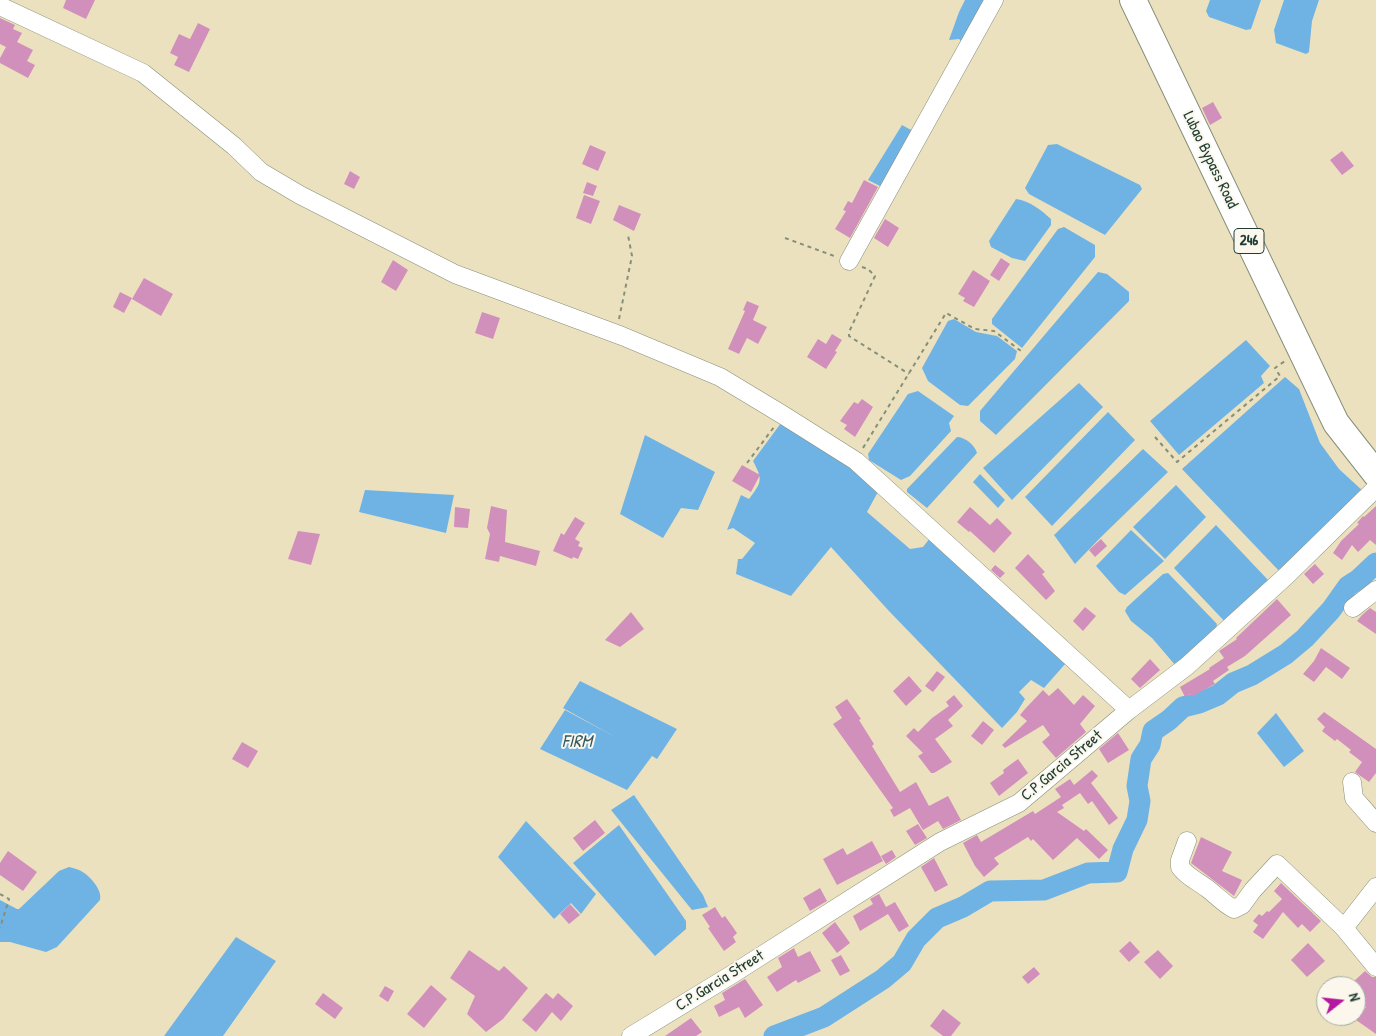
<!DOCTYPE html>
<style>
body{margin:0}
#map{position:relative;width:1376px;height:1036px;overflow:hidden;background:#ece1be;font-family:"Patrick Hand",sans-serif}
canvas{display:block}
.north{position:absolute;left:1316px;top:976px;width:50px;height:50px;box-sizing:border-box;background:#fbf7ec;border:1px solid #a3ada2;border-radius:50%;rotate:74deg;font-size:14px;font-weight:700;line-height:20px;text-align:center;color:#1f3d34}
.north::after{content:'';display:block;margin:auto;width:18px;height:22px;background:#b5179e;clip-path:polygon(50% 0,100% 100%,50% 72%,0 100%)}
</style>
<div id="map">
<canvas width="1376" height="1036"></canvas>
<div class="north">N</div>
</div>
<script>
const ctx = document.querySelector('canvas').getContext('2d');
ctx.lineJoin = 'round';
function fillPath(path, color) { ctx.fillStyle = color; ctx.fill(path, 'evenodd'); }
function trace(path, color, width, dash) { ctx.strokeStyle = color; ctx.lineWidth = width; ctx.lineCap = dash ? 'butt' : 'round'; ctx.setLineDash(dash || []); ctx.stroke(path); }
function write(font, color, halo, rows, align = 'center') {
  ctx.font = font + ' "Patrick Hand",sans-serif'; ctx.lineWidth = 4; ctx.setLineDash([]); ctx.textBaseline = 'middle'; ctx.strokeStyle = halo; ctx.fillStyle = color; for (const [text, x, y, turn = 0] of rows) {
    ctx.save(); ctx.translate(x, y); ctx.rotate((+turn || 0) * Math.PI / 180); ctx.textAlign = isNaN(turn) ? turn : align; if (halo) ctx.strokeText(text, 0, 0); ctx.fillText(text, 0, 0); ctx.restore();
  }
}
const water = new Path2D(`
 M965,0H988L964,44L959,39L949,40L959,12Z
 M1210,0H1261L1251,29L1246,30L1209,17L1206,11Z
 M1284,0H1319L1312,21L1309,52L1306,54L1276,43L1274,30Z
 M902,125L913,131L882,187L868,180Z
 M1057,144L1140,185L1142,189L1105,235L1029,194L1025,188L1048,145Z
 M1016,199C1030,201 1041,210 1051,219V225L1025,261L1012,258L991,247L989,241Z
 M1064,227L1095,245V257L1022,348L992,324V319L1058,229Z
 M1098,272L1107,274L1129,292V301L996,435L980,421V411Z
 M954,319L976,332L997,336L1017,351L1015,359L968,406L960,405L928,381L922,368L948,321Z
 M1246,340L1270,366L1261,376L1264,383L1179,455L1150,421Z
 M1285,377L1299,389L1320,443L1339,469L1364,492L1281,573L1182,469Z
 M1079,383L1103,407L1012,500L983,468Z
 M918,391L954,416L949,423L951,431L910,476L901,480L869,460L868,454L908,394Z
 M1108,412L1135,440L1052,526L1025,497Z
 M784,419L870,480L879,490L867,512L910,549L923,547L930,538L1066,663L1044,688L1031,680L1019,692L1025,699L1017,712L1002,728L888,610L831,547L791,596L736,574L738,559H742L755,543L733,528L727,530L741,495L749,499C762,482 763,480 753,461Z
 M645,435L715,472L698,510L681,508L663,538L620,514Z
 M957,437C965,437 975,445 977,453L927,508L907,492V489Z
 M1143,449L1168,472L1100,538L1075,564L1054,535Z
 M980,474L1005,500L998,508L973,482Z
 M1176,485L1206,517L1165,559L1133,527Z
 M365,490L454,495L446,533L359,512Z
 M1216,525L1268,580L1260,591L1228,625L1174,568Z
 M1131,530L1164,561L1125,595L1119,592L1096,566Z
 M1168,573L1217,624L1215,631L1176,666L1152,638L1131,621L1125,611L1127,607L1163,574Z
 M580,681L677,729L657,759L652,756L627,790L540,749L565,710L617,738L563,708Z
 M1276,713L1304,751L1284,767L1257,733Z
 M634,795L703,895L708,907L692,910L611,810Z
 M526,821L596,894L581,914L571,903L554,919L498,857Z
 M619,825L686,921V929L655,956L573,863Z
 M69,867C73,868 78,869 81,871C89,875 103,890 100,900L57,947L46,952L10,942H0V900L17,909H19L59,871Z
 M236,937L276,961L223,1036H164Z`);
const river = new Path2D(`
 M774,1036L824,1017L883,979L902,963L916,939L937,918L963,907L990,891L1044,890L1088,873L1117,872L1123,849L1137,820L1140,801L1137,786L1141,759L1150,745L1153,731L1169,720L1183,707L1199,703L1218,695L1233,683L1252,675L1286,654L1305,638L1331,610L1348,586L1359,579L1376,563`);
const building = new Path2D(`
 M66,0H95L86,19L63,8Z
 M0,18L15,25L13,29L22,33L17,42L33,50L27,61L35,65L28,78L0,63V58L6,47L0,44Z
 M198,23L210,29L189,72L174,65L178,57L170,53L179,34L190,39Z
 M1213,102L1222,118L1210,125L1202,108Z
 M590,145L606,152L598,171L582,164Z
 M1342,151L1354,166L1342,175L1330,160Z
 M350,171L360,177L354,189L344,184Z
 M864,180L878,187L850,238L835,229L846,211L843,210L848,201L852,203Z
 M587,182L597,186L593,196L583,193Z
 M584,195L600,201L591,224L576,218Z
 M619,205L641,214L634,231L613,220Z
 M885,219L899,228L888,247L874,238Z
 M1001,258L1010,264L999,281L990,275Z
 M393,260L408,270L396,291L381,282Z
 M973,270L990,281L974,307L963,301L965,298L958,294Z
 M144,278L173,294L161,316L132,299Z
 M120,292L132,298L124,313L113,307Z
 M747,301L759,306L753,320L767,327L758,344L747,338L739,354L728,349L745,311L743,310Z
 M482,312L500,318L493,339L475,333Z
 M832,334L842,340L835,351L837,352L826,369L807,357L818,339L826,344Z
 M862,399L873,407L855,437L844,429L847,425L840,421L854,402L858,404Z
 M742,465L760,475L751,492L732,481Z
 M491,506L507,510L505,542L540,551L536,566L500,556L499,562L485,559L490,534L487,528Z
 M1376,506V545L1370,540L1358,552L1352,545L1342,560L1333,553L1341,541L1359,524L1357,523L1363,516L1364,517Z
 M455,507L470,509L468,528L454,527Z
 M970,507L990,525L997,518L1012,533L994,553L970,531L969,532L957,522Z
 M575,517L585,523L575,539L580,542L578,546L583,548L578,559L573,557L572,559L553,551L561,533L564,535Z
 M298,531L320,534L311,565L288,559Z
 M1101,539L1107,546L1095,557L1089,550Z
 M1028,554L1045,572L1042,574L1055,591L1046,600L1015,568Z
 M1315,564L1324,574L1313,584L1304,574Z
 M995,565L1005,573L1000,578L991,570Z
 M1277,599L1291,615L1245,656L1227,667L1229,670L1213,681L1215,684L1191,697L1190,694L1185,697L1180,687L1210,669L1209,668L1224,658L1219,651L1237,639L1236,638Z
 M1085,607L1096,616L1083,631L1073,621Z
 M1370,608L1376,612V634L1357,621L1362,615Z
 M631,612L644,629L620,647L605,640Z
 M1321,648L1350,668L1342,679L1326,667L1314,682L1303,674L1314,661Z
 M1150,659L1160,670L1140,688L1131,679Z
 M937,671L945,677L933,692L925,686Z
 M909,676L922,691L906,706L893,691Z
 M1058,688L1074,705L1083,695L1095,706L1080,724L1086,732L1056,758L1042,742L1050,735L1043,725L1005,748L1002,745L1027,721L1020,715L1025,709L1043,690L1049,696Z
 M954,695L963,706L948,720L953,726L935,739L952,762L934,773H931L918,756L923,753L906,736L914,728L918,732L932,718L949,706L946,702Z
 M847,699L861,719L859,720L874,744L872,746L900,792L916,782L929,806L948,796L961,820L943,829L938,821L923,830L910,808L894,817L890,810L893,808L833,724L842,718L835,707Z
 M1324,712L1376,749V773L1369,782L1355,772L1362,762L1349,752L1351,750L1337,739L1335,741L1322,731L1325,727L1317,719Z
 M983,721L994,730L982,745L971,736Z
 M1118,733L1129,750L1108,763L1099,749Z
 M242,742L258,751L248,768L232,759Z
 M1018,759L1028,773L999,796L990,783L1004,773L1003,770Z
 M1092,770L1098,776L1091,783L1118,818L1109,825L1092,801L1088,804L1080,793L1062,805L1064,808L1057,812L1084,831L1086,829L1108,850L1099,859L1077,838L1053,860L1033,839L1031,841L1028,837L994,858L999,864L984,877L975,866L963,843L977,835L981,842L1033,811L1035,814L1061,797L1055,789L1070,779L1074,785Z
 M595,820L605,833L583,851L573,838Z
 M918,824L927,838L915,845L906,831Z
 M1201,837L1232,852L1222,871L1242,880L1234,896L1191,863Z
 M872,841L883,861L837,885L823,859L843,848L847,855Z
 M892,850L896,857L886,864L881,856Z
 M8,851L37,872L23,891L0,875V863Z
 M934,858L948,885L935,892L921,867Z
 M1281,883L1321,921L1310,932L1302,924L1298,928L1283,912L1263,939L1253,932L1258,925L1253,921L1259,914L1262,916L1267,911L1269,912L1282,899L1274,891Z
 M820,888L827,901L810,911L803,898Z
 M879,894L886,907L895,902L909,926L899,932L888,914L860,931L853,916L873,904L870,899Z
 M570,904L580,915L569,924L560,914Z
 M715,907L722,918L725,916L737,933L733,937L736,942L724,951L708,928L710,927L702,915Z
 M835,922L850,943L837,953L822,933Z
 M1130,941L1140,952L1129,962L1119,951Z
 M1308,943L1325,961L1307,977L1291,960Z
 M794,948L798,957L810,951L821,971L798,983L796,980L777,992L767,977L782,967L778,958Z
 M469,950L499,971L504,966L528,988L503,1019L486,1032L467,1014L475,996L450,978Z
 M1158,950L1173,966L1160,979L1144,962Z
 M841,955L850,971L840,976L831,960Z
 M1034,967L1040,974L1028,984L1022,977Z
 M1365,971L1372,977H1376V1034L1356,1020L1366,1007L1356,996V986L1351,984Z
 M745,979L763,1005L745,1018L739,1007L719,1017L714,1006L725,1000L722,993Z
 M431,985L447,999L424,1028L407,1014Z
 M385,986L394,991L388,1002L379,996Z
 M323,993L343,1008L335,1019L315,1004Z
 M546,993L553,999L558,993L573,1006L561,1021L552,1012L536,1032L522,1020Z
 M943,1009L961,1023L951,1036H943L930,1026Z
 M691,1018L702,1032L696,1036H665Z`);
const path = new Path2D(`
 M785,238L837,257
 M862,267L868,269L875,276L849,332V336L909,374
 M619,319L632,256L628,235
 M1155,437L1177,462L1280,376L1275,368L1285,361
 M863,448L946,313L975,329L994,331L1021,351
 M747,463L774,427
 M0,894L9,899L0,928`);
const minor = new Path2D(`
 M0,6L143,73L234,146L261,172L300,195L455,274L622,336L720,377L783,415L856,461L1129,710
 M849,261L994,0
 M1353,608L1376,590
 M1352,782L1354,798L1376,823
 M1187,841L1180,860V867C1187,877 1199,882 1208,889C1217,896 1224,904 1234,909L1242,905L1253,890L1277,864L1344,928L1376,967
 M1344,928L1376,887
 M631,1036L731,975L940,842L1019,803L1129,710L1187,666L1286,576L1376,488`);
const highway = new Path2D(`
 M1133,0L1336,423L1376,474`);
const shields = [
 [1249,241,30]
];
const shieldNames = [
 ["246",1249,241]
];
const streetNames = [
 ["Lubao Bypass Road",1210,160,64],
 ["C.P.Garcia Street",1062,766,-40],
 ["C.P.Garcia Street",720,981,-32]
];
const waterNames = [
 ["FIRM",577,742]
];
fillPath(water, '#6fb3e5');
trace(river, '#6fb3e5', 21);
fillPath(building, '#d190bb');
trace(minor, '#868f79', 19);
trace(highway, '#868f79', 28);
trace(path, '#868f79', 2, [4, 4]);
trace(minor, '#fff', 18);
trace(highway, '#fff', 26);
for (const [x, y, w] of shields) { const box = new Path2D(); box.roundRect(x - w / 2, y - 12.5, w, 25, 4); ctx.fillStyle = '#fbf7ec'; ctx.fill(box); trace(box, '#1f3d34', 1); }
write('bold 15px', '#1f3d34', null, shieldNames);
write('16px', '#1f3d34', '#fbf7ec', streetNames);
write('italic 18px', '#335a60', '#fbf7ec', waterNames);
</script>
